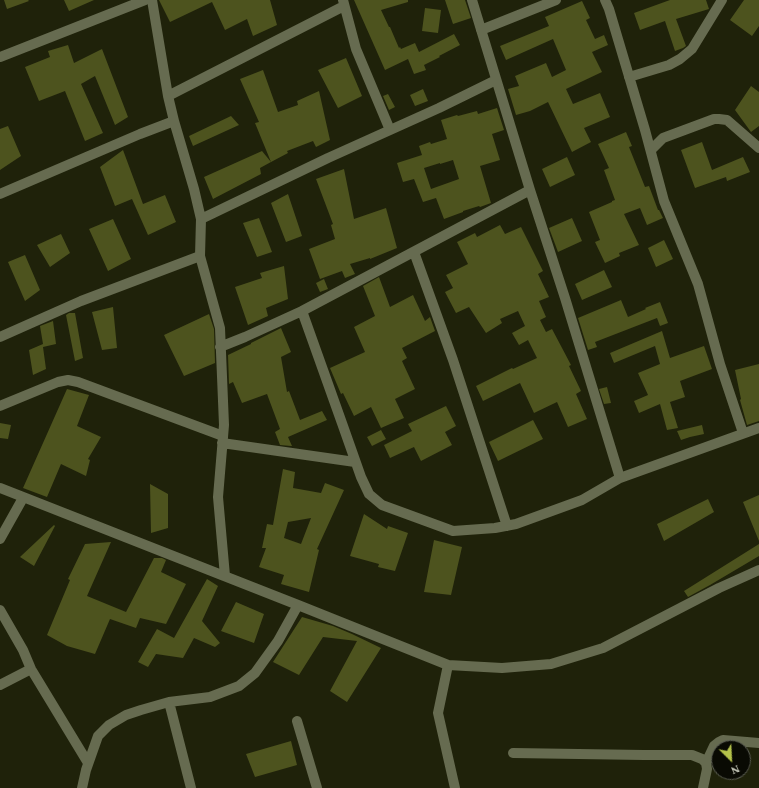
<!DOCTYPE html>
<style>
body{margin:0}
#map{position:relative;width:759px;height:788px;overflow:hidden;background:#1f220a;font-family:"Times New Roman",serif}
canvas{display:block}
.north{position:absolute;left:711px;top:740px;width:40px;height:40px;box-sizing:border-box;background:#090a03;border:1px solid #5a5c51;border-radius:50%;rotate:156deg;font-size:11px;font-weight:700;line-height:16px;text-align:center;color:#d3d6c7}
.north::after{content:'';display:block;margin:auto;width:14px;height:18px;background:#b4c24a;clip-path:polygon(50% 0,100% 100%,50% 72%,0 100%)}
</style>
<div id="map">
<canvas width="759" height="788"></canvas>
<div class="north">N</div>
</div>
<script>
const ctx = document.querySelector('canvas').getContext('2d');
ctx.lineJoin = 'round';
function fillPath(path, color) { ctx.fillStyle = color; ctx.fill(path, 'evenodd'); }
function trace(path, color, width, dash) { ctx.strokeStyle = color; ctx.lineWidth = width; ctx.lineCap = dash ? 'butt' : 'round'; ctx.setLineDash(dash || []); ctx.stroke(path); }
const building = new Path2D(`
 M4,0H28L29,1L7,9Z
 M64,0H94L69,11Z
 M159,0H270L277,25L253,36L247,19L225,30L212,2L170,22Z
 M354,0H408V2L381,10L389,27H390L399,48L400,47L401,49L415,43L419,52L454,34L460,45L439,56L440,57L424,65L426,70L414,74L408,59L385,70Z
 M445,0H465L471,18L453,24Z
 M670,0H706L709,9L676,19L686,46L683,48L675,51L665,21L640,30L634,13Z
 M744,0H759V26L752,36L730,20Z
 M582,1L590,18L586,20L595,39L604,35L608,45L592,52L602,72L566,89L573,104L600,93L610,117L584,128L591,142L572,152L548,102L530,111L516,115L508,89L519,86L515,76L546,63L552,77L566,70L553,39L506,60L500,46L549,26L545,17Z
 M425,8L441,10L438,33L422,31Z
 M68,45L74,63L102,49L128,117L115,125L95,76L81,84L103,133L85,141L65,91L39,101L25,67L50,57L48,51Z
 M346,58L362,96L338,108L318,70Z
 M263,70L278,112L298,105L297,101L319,91L330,140L316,147L313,141L287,151L288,153L271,162L255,123L259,122L240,79Z
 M751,86L759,92V126L751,132L735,110Z
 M423,89L428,101L415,106L410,95Z
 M388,94L395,107L389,110L383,96Z
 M497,108L504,130L492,134L500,160L480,166L491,203L480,207L479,206L463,211V212L444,219L436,198L423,202L414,179L403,182L397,163L422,155L419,146L430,142L431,144L447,139L441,120L457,115L458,116L477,111L478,114ZM453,160L459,179L431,189L424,168L440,163V164Z
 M231,116L239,125L193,146L189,136Z
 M8,126L21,156L0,170V129Z
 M626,132L632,146L629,147L645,187L649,186L658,210H659L663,218L647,225L640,208L624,214L639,245L619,253L620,256L605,263L595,242L600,240L589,212L612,202V201L615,200L604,170L609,168L598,144Z
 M702,142L712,170L743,157L750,172L727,181L726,177L695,188L681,150Z
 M123,150L143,204L165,195L176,222L148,235L132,199L115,206L100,167Z
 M262,151L271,162L260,168L261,174L213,199L204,177Z
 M567,157L575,175L550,187L542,169Z
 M344,169L354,219L386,208L397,248L370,259V258L350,264L355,274L345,278L342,271L320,279L309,249L335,239L331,225L333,224L316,179Z
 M288,194L302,236L286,242L271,203Z
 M259,218L272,252L257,257L243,223Z
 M572,218L582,241L558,252L549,228Z
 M113,219L131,259L108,271L89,229Z
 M500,225L505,234L521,227L543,271L538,274L549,297L539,301L546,317L540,320L546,332L552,329L571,365L569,366L581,391L576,394L587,419L568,427L557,402L534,413L520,383L483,401L476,386L512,368L513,369L537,358L528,340L519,345L512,333L525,326L518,311L500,319L502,323L486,333L469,307L456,313L445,292L453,288L446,275L468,264L457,242L475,233L477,237Z
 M61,234L70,253L50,267L37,245Z
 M664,240L673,259L656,267L648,248Z
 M25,255L40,290L25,301L8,262Z
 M284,266L288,299L266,308L268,316L248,325L235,287L262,278L260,273Z
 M604,270L612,287L582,300L575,284Z
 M379,277L390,307L413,295L425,321L430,317L435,331L402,348L407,358L402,361L415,389L395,399L404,418L381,428L371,407L354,416L343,393L341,394L330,368L365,352L354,327L375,316L363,286Z
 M324,279L328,289L320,292L316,283Z
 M621,300L628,317L646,309L645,308L660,302L668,323L660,326L657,318L595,342L597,347L588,350L578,318Z
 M113,307L117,348L102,350L92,312Z
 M69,313H75L83,358L75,361L66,315Z
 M209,314L214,329L215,363L184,376L164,335Z
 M53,321L56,344L43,347L46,369L33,375L29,350L43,344L40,326Z
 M281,328L291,352L281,357L287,392L289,391L300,420L322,411L327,420L288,437L292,446H291L280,445L275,432L280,429L267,394L242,403L233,382L229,384L228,355L251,344V343Z
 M662,331L670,358L704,346L712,369L680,381L685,397L670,402L678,428L667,430L660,404L639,413L634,401L648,395L638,373L660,364L655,346L614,363L610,353Z
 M759,364V421L747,425L740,400L741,399L735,370Z
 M607,387L611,403L604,404L599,389Z
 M67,389L89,395L77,426L101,437L88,459L90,460L86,476L61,464L47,497L23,488Z
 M446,406L456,426L445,432L452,445L421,461L414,447L390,458L384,445L412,431L408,424Z
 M533,420L543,439L498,461L489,442Z
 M0,423L11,425L8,439L0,438Z
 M702,425L704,434L690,437L681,440L677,431Z
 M381,430L386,439L372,446L367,437Z
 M283,469L295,472L293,488L321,493L325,483L344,490L317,549L319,550L309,592L281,584L284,575L259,567L266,548H262L267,524L273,525ZM311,518L301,544L284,538L288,522Z
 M150,484L168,494V528L151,533Z
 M759,495V541L743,502Z
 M708,499L714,512L664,541L657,524Z
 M364,514L387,529L388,526L408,533L395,571L378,567L379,564L350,556Z
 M54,525L55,526L34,566L20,557Z
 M434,540L462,547L451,595L424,592Z
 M111,542L87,596L126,612L154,558H162L166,560L161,572L186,584L166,624L140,618L136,628L110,619L95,654L67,646L47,635L70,580L68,579L85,544Z
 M759,544V556L710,585L688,597L684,591Z
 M207,579L218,586L202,621L220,643L215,647L194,638L183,658L156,654L148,667L138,662L157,629L174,638Z
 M236,602L264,614L254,643L221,631Z
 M302,617L333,626L352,634L381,648L347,702L330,691L357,641L323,637L299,675L273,662Z
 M291,741L297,765L255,777L246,754Z`);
const minor = new Path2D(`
 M152,0L168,96L174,121L194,189L201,219L200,256L220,328L224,425L218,497L225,576
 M343,0L356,49L390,130
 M472,0L530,190L565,298L620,478
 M605,0L609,9L645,130L664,201L698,284L720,364L743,433
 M481,30L556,0
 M0,57L145,0
 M629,77L669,65L680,59L692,49L722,0
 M168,96L344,6
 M651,150L663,138L714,119H719L727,120L759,148
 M0,194L140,134L174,121
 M201,219L328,158L439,108L496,80
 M414,252L453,360L507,526
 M302,311L343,426L361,477L369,494L382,505L453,531L495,528L516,524L582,500L620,478L759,428
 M0,337L81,301L200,256
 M220,347L245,337L302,311L530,190
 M0,406L58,382L68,380L78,382L223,436
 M222,443L355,462
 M0,488L298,605L448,665L502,668L551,664L603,648L719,588L759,570
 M0,539L23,498
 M0,610L23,650L31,669L88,763
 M448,665L438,713L455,788
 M0,685L31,669
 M169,702L191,788
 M297,721L317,788
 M513,753L644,755H692L702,759L706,763
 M82,788L86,770L98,736L109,725L126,715L141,710L169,702L210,697L239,686L255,673L278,641L298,605
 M703,788L707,769L706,763L714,746L719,742L723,740L759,743`);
fillPath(building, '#4d531e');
trace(minor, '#666b50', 10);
</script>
